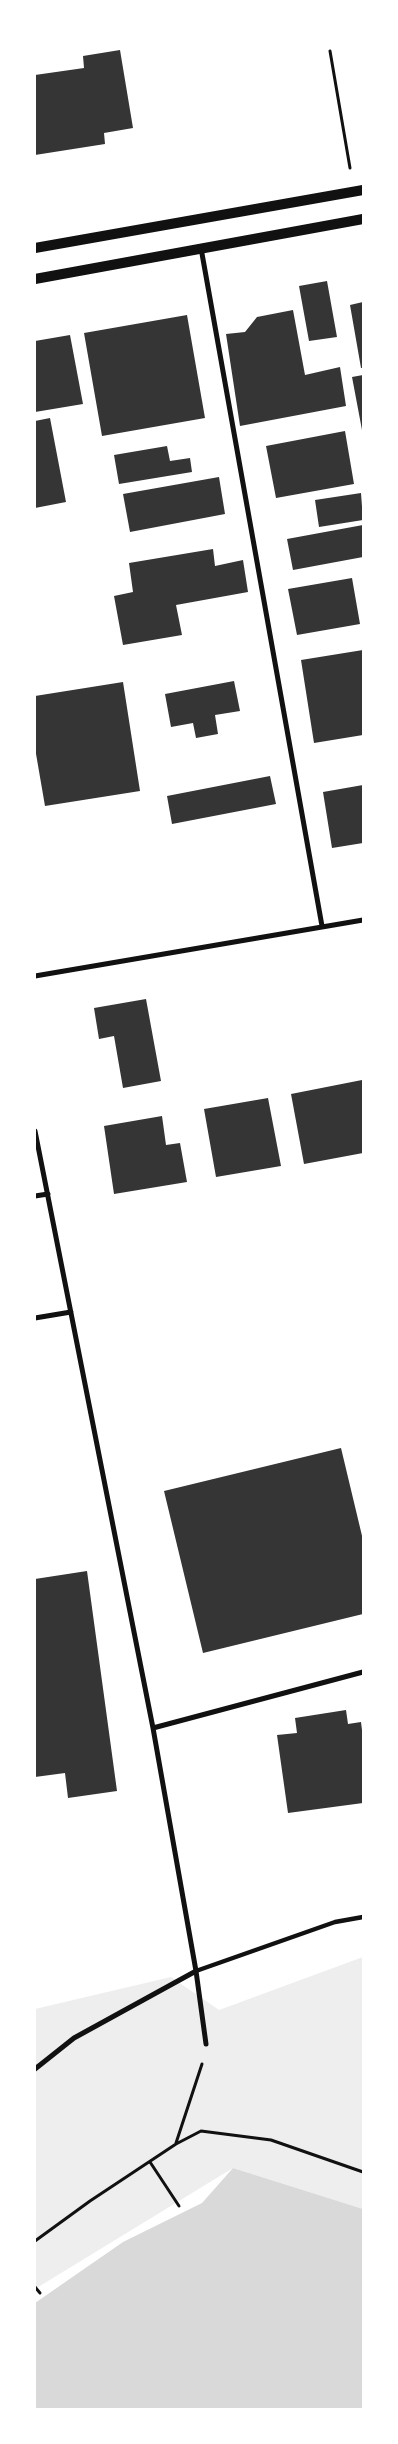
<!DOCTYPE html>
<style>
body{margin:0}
#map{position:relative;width:398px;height:2444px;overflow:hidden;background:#fff;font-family:"Open Sans",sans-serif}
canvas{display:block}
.frame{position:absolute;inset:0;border:36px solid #fff;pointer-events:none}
</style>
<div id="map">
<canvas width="398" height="2444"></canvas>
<div class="frame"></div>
</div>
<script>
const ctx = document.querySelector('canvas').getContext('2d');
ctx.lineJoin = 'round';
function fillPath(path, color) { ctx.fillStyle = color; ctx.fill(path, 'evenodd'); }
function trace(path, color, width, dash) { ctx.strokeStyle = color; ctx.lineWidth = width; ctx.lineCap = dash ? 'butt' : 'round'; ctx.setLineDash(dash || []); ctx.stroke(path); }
const green = new Path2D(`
 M363,1957V2209L233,2168L35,2289V2009L171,1977L219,2010Z`);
const water = new Path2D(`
 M233,2168L363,2209V2409H35V2303L123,2242L202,2203Z`);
const building = new Path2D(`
 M120,50L133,128L104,133L105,144L35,155V75L84,68L83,56Z
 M327,281L337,337L309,341L299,286Z
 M363,302V368H361L350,305Z
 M293,310L305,375L340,367L346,406L240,426L226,334L245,332L257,317Z
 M187,315L205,418L102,436L84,333Z
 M70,335L83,404L35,412V341Z
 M363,375V430H362L352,377Z
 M50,418L66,502L35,508V421Z
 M345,431L354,484L276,498L266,446Z
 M167,446L170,461L190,458L192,472L119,484L114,455Z
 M219,477L225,514L130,532L123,494Z
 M361,493L363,520L319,527L315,500Z
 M363,525V557L293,570L287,539Z
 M213,549L215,566L243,560L248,592L176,605L182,635L123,645L114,596L133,592L129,563Z
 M352,578L360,624L297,635L288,589Z
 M363,650V735L314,743L301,660Z
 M234,681L240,711L215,715L218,734L196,738L193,723L171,727L165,694Z
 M123,682L140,791L45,806L35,748V696Z
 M270,776L276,804L172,824L167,796Z
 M363,785V843L332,848L323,792Z
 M146,999L161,1081L123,1088L114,1036L99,1039L94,1008Z
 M362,1080L363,1153L304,1164L291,1094Z
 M268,1098L281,1166L216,1177L204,1109Z
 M162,1116L166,1145L180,1143L187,1182L114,1194L104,1126Z
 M341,1448L363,1540V1614L203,1653L164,1491Z
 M87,1571L117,1791L68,1798L65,1773L35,1777V1579Z
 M346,1710L348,1724L361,1722L363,1738V1803L288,1813L277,1735L297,1733L295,1718Z`);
const path = new Path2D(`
 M330,51L350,168
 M176,2143L202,2064
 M150,2162L179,2206
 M35,2241L90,2201L176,2144L201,2131L271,2140L363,2172
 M35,2287L40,2293`);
const pedestrian = new Path2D(`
 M196,1971L335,1922L363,1917`);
const minor = new Path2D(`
 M201,248L322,926
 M35,976L363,920
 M35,1131L153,1728L196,1971L206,2044
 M35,1196L48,1194
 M35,1318L71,1312
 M153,1728L363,1672
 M35,2069L74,2038L196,1971`);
const secondary = new Path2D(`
 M35,248L363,190
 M35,279L363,219`);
fillPath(green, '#eee');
fillPath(water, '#d9d9d9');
fillPath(building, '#353535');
trace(path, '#111', 3);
trace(pedestrian, '#111', 4.5);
trace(minor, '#111', 5);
trace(secondary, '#111', 10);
</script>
